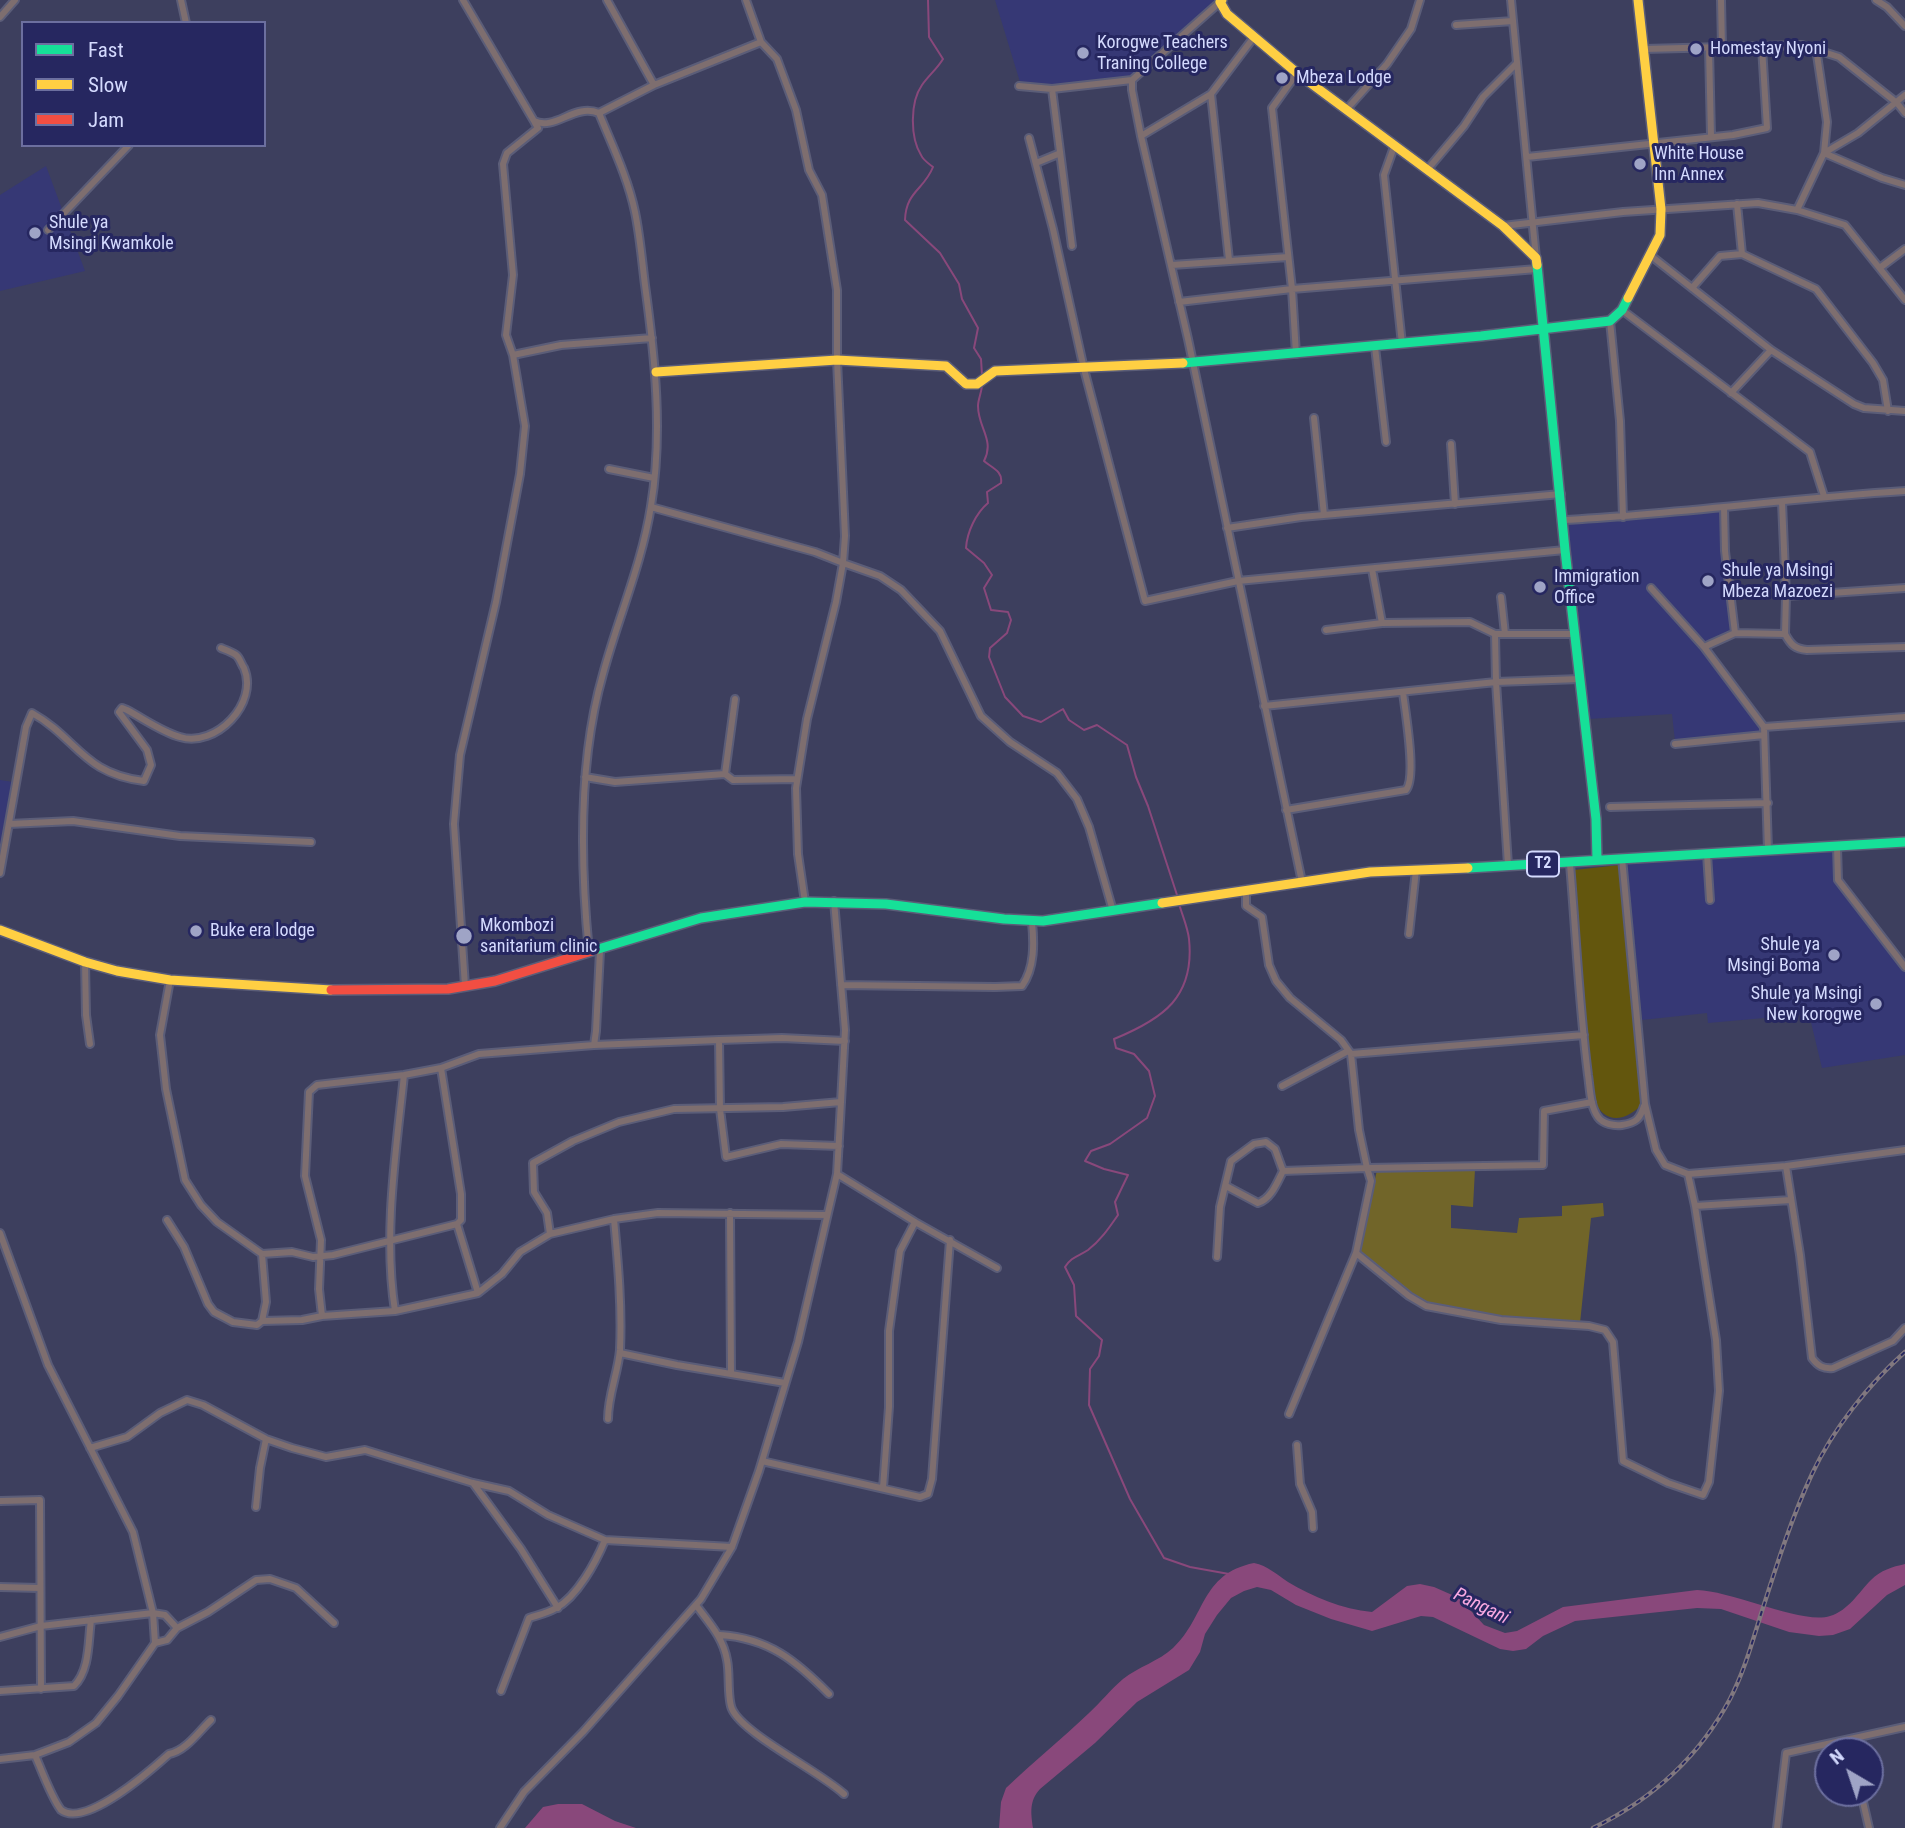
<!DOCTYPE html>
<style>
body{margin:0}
#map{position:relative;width:1905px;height:1828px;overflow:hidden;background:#3d3f5e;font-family:"Roboto Condensed",sans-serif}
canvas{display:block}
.legend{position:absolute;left:21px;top:21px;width:245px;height:126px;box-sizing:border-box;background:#262760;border:2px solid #6c6f9f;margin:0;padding:9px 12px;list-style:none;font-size:21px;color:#d4dafe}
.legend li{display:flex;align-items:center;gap:14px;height:35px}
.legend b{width:35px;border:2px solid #6c6f9f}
.north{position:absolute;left:1814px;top:1737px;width:70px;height:70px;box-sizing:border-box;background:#262760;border:2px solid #6c6f9f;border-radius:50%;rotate:321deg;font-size:19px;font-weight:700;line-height:28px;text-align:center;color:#d4dafe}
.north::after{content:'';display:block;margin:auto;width:24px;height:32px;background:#9fa4c6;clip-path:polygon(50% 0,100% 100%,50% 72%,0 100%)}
</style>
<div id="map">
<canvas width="1905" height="1828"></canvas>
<ul class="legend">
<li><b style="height:9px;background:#16e098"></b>Fast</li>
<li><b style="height:9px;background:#ffcf43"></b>Slow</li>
<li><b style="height:9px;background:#f24e42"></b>Jam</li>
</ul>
<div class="north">N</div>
</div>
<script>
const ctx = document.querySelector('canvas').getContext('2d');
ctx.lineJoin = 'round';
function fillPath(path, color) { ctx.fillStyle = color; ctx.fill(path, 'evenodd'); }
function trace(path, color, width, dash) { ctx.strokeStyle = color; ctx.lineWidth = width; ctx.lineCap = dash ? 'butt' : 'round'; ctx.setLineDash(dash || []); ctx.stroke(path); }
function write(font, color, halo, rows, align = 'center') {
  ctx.font = font + ' "Roboto Condensed",sans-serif'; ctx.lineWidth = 6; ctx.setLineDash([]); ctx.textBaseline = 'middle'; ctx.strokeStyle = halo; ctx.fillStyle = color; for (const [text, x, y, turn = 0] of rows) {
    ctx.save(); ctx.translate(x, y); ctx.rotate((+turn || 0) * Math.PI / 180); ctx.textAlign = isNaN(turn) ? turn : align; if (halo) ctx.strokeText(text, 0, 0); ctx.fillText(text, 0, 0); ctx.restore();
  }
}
const built = new Path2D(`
 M995,0H1217L1130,76L1052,85L1020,82Z
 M46,166L85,271L0,291V195Z
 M1722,509L1732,631L1703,645L1762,729V733L1675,741L1672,714L1588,719L1568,549L1567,522Z
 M0,780L13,782L0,850Z
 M1835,851L1836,880L1905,971V1055L1822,1068L1809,1014L1708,1023L1707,1013L1642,1020L1627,864Z`);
const green = new Path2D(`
 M1620,865L1642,1104C1628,1120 1605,1126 1595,1101C1589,1088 1588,1047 1587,1031C1582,977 1578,924 1574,870Z`);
const forest = new Path2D(`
 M1475,1169L1473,1207L1451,1205V1228L1517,1233L1519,1218L1562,1216V1206L1603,1203L1604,1216L1591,1218L1580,1323L1501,1318L1427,1303L1411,1294L1359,1250L1377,1170Z`);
const water = new Path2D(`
 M1254,1563C1268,1566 1276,1574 1288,1582C1313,1597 1342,1609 1372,1612L1407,1586L1420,1584L1434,1587L1459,1598L1484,1625L1505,1633L1517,1631L1563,1607L1697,1590C1733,1591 1802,1625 1830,1616C1848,1611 1859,1592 1871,1580C1881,1570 1892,1567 1905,1564V1585L1887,1595L1850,1629L1833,1635L1819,1636L1789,1632L1721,1609L1697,1608L1575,1621L1543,1636L1526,1649L1513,1651L1500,1649L1433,1617L1421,1616L1372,1631L1331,1619L1296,1605L1271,1590L1257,1587L1244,1591L1231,1598L1217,1615L1205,1634L1200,1652L1189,1670L1137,1702L1095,1743L1040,1789C1029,1801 1031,1813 1033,1828H999L1001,1802L1006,1788C1033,1762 1062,1739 1089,1713C1101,1702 1111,1689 1123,1679C1138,1667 1159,1661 1173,1648C1206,1617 1200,1574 1254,1563Z
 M558,1804H582L615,1821L636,1828H525L543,1807Z`);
const stream = new Path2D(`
 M928,0L929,37L943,59C937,69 929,75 922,85C910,102 910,137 921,155C923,160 929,164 933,167C924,190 906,191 905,220L940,253L959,284L962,299L978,328L974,348L981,359L982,375
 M982,384C982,392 978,399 978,406C978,428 995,440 984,461C992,468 1003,471 1001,483L987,492L988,503C976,513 967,532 966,548L984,563L992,575L984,588L991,610L1008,612L1011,620L1007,633L990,648L989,657L1005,697L1023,716L1041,722L1063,709L1069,720L1084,730L1097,725L1127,745L1136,777L1148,806L1177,895
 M1180,907C1183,917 1188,929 1189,939C1195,997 1163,1019 1114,1039L1116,1048L1134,1054L1149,1071L1155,1096L1147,1118L1110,1144L1091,1151L1085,1161L1104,1169L1128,1175L1115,1202L1118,1215C1109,1228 1101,1240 1088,1250C1079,1256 1071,1257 1065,1267L1074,1285L1076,1316L1102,1340L1099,1356L1090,1369L1089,1405L1130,1499L1164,1558L1190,1567L1229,1574`);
const street = new Path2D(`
 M181,0L186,23
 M463,0L534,121C556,131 574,103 599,113C612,145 628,178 635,212C640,236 642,261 645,285C655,358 663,433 651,506C642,564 618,618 603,674C578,761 580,862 589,952
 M607,0L654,85
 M1511,0L1536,258
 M1721,0L1722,48
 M1876,0L1887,7L1905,26
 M0,17L15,0
 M1456,25L1513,21
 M1709,48L1711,136
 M1644,49L1802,45L1839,57L1897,103L1905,113
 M1132,80V90L1141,136L1188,339L1302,882
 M1019,86L1052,89L1132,80L1220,2
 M1052,89L1072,246
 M1211,94L1229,260
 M1346,110L1387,64L1411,29L1420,0
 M599,113L654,85L761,42
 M1141,136L1211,94L1254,37
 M1029,138L1053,229L1084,369L1145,601L1238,581L1565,550
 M1394,147L1384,175L1402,344
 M1824,153L1858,133L1905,95
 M1824,153L1882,178L1905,185
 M1527,157L1733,135L1767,128L1762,47
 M1036,163L1058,154
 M1427,170L1464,126L1483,97L1517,63
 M1737,204L1742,254
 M1797,210L1824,153L1827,122L1816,48
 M1503,226L1623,212L1758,203L1797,210L1845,225L1905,300
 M48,230L129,145
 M1650,255L1771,350L1854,404L1864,408L1905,411
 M1172,265L1288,257
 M1881,267L1905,249
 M1692,288L1720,256L1742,254L1816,289L1873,363L1883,380L1888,411
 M1179,302L1292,289L1537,269
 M1622,310L1810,452L1824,496
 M1610,321L1620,421L1623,517
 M1375,347L1386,442
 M1296,354L1292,289L1272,108L1297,73
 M513,355L561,345L652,338
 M1731,393L1771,350
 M1314,418L1324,515
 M1451,444L1455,504
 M609,469L654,478
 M1782,502L1786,596L1785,634
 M651,507L815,552L843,563L845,536L837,360V290L822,195L809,170L796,110L777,59L761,42L746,0
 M1724,507L1725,551L1735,633
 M1563,520C1678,514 1791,498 1905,491
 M1227,528L1301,517L1561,494
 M1372,569L1382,623L1470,622L1495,634H1574
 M1651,588L1704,647L1764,727L1768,850
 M1786,596L1905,588
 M1501,597L1505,634
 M1326,630L1382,623
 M1495,634L1496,682L1580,679
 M1704,647L1735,633L1785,634C1791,645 1795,649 1807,650L1905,647
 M1264,706L1496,682L1508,865
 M1764,727L1905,717
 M1675,744L1764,735
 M725,774L735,699
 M585,777L615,782L725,774L733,780L797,779
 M1610,807L1768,803
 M1286,810L1406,790C1417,777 1405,711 1403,692
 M9,824L73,821L180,836L311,842
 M1837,847L1838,880L1905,967
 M1707,854L1710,900
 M1622,858L1645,1104L1656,1150L1665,1165L1688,1174L1786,1166L1905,1150
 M1570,864C1576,934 1579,1005 1588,1075C1590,1088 1590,1106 1598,1117C1603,1124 1614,1126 1622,1125C1636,1123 1640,1119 1644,1106
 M0,873L26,727L32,713C77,738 83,774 144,781L151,765L147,750L119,712L122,708L127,710C144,719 162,732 180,737C216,748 259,703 244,668C241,664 240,658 236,655C232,652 226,650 221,648
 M1246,891V906L1262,917L1269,965L1276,981L1290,998L1341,1040L1351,1054L1359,1130L1367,1168L1543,1165L1544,1111L1592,1102
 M805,902L798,854L796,788L807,719L836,602L843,563L880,576L901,590L940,631L981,716L1010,742L1057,773L1077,799L1089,827L1113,911
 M1409,934L1416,870
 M85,962L86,1015L90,1044
 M170,980L160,1035L166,1089L185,1180L201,1205L217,1222L262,1254L292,1252L313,1257L333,1255L457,1224L461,1220V1194L441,1068
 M841,985L995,987L1022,986C1035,968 1034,942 1032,922
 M465,986L454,824L460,755L496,602L520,474L525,426L513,355L506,335L513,275L503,164L507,153L538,128L535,123
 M719,1040L720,1109L726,1157L781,1144L839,1146
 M594,1045L596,1031L600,951
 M1351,1054L1584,1035
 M1282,1086L1348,1051
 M1786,1166L1800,1255L1812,1358C1818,1366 1823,1369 1833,1368L1893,1341L1905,1328
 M1283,1171L1367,1168L1371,1181L1356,1253L1289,1414
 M837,1174L915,1222L997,1268
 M1695,1206L1791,1200
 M730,1213L731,1374
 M167,1220L184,1247L208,1304L214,1312L233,1322L257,1325L262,1321L302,1320L322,1316L395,1311L478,1293L502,1274L520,1252L550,1234L614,1219L658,1213L827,1215
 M457,1224L478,1293
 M0,1233L48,1365L133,1532L153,1613L155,1643
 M550,1234L547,1213L534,1192L533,1163L573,1141L619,1122L674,1109L783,1107L841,1102
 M1356,1253L1409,1296L1426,1306L1501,1320L1589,1326L1605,1330L1613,1342L1623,1461L1668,1483L1703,1495L1709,1482L1719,1391L1716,1340L1695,1206L1688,1174
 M262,1254L266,1302L262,1321
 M1217,1257L1220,1207L1231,1161L1254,1144L1266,1142L1275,1149L1283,1171C1277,1183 1271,1199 1258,1203L1226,1186
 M395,1311C383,1234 396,1152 404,1075
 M322,1316L319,1289L321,1240L305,1176L309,1092L317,1085L404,1075L441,1068L479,1054L594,1045L719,1040L782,1038L845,1041
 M620,1353L677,1365L785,1383
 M608,1419C608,1395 618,1373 620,1350C622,1306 618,1263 614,1219
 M1297,1445L1300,1484L1312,1512L1313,1528
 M90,1448L127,1437L160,1413L187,1400L203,1405L266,1439L292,1448L326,1457L365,1450L473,1483L509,1491L548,1515L605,1540L732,1547
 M762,1461L920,1497L928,1494L932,1479L950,1240
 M473,1483L521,1549L558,1608
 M883,1488L889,1407V1331L900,1251L915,1222
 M0,1501L40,1500L41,1689
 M256,1507L260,1468L266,1439
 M0,1587L39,1588
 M696,1605C709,1623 723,1637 727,1660C730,1673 727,1698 732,1709C743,1734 819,1771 844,1794
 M720,1635C769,1638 796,1661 829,1694
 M0,1637L41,1626L153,1613L165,1615L177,1628
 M0,1691L74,1686C90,1670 88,1642 91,1620
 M501,1691L529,1618C538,1615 548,1613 556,1608C577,1597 596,1562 605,1540
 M35,1755C41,1769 52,1799 61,1810C85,1828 150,1771 169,1754C186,1751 199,1731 211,1720
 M0,1759L35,1755L69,1742L96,1723L118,1696L155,1643L167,1640L177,1628L208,1612L256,1580L270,1579L296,1588L334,1623
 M1861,1793L1869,1828
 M500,1828L524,1792L583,1732L701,1599L732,1547L759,1471L798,1342L837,1174L845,1030L834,901
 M1777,1828L1786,1753L1905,1727`);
const fast = new Path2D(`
 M1537,265L1565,550L1596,819L1597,860
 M1183,363L1481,336L1610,321L1622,310L1628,298
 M1468,868L1905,842
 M595,950L701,918L805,902L886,904L1004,919L1043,921L1162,903`);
const slow = new Path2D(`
 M1222,0L1220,2L1227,14L1297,73L1503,226L1536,258L1537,265
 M1628,298L1660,235L1661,209L1638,0
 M656,372L837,360L946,366L966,384H977L995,371L1183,363
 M1162,903L1370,872L1468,868
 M0,930L85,962L117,971L170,980L331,990`);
const jam = new Path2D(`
 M331,990L448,989L495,981L595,950`);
const rail = new Path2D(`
 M1593,1828C1651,1800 1699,1757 1730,1699C1744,1672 1752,1643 1761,1614C1776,1567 1791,1519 1812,1474C1833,1429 1868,1385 1905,1352`);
const markers = [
 [1696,49,7,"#9fa4c6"],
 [1083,53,7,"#9fa4c6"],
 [1282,78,7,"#9fa4c6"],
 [1640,164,7,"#9fa4c6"],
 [35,233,7,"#9fa4c6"],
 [1708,581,7,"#9fa4c6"],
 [1540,587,7,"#9fa4c6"],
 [196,931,7,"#9fa4c6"],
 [464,936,9,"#9fa4c6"],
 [1834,955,7,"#9fa4c6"],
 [1876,1004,7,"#9fa4c6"]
];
const shields = [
 [1543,864,32]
];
const shieldNames = [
 ["T2",1543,864]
];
const poiNames = [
 ["Korogwe Teachers",1097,43],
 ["Traning College",1097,64],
 ["Homestay Nyoni",1710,49],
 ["Mbeza Lodge",1296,78],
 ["White House",1654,154],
 ["Inn Annex",1654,175],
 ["Shule ya",49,223],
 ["Msingi Kwamkole",49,244],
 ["Shule ya Msingi",1722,571],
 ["Mbeza Mazoezi",1722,592],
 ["Immigration",1554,577],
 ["Office",1554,598],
 ["Mkombozi",480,926],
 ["sanitarium clinic",480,947],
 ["Buke era lodge",210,931],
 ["Shule ya",1820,945,"right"],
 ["Msingi Boma",1820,966,"right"],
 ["Shule ya Msingi",1862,994,"right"],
 ["New korogwe",1862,1015,"right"]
];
const waterNames = [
 ["Pangani",1481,1607,26]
];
fillPath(built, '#363875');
fillPath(green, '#63560d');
fillPath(forest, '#716529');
fillPath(water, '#89487b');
trace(stream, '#89487b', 2);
trace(street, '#5b5d78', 10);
trace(fast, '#5b5d78', 12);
trace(slow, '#5b5d78', 12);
trace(jam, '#5b5d78', 12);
trace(street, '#7e6e6f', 6);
trace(fast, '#16e098', 9);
trace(slow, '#ffcf43', 9);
trace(jam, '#f24e42', 9);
trace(rail, '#81787f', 4.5);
trace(rail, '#262760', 2, [5]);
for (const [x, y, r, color] of markers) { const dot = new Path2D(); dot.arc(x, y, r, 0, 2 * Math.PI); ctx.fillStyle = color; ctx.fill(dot); trace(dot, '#262760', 2.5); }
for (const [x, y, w] of shields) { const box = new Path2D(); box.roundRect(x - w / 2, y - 12.5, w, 25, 5); ctx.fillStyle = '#262760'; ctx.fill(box); trace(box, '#d4dafe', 2); }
write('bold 16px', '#d4dafe', null, shieldNames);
write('18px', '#d4dafe', '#262760', poiNames, 'left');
write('italic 19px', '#f9a9e2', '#262760', waterNames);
</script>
